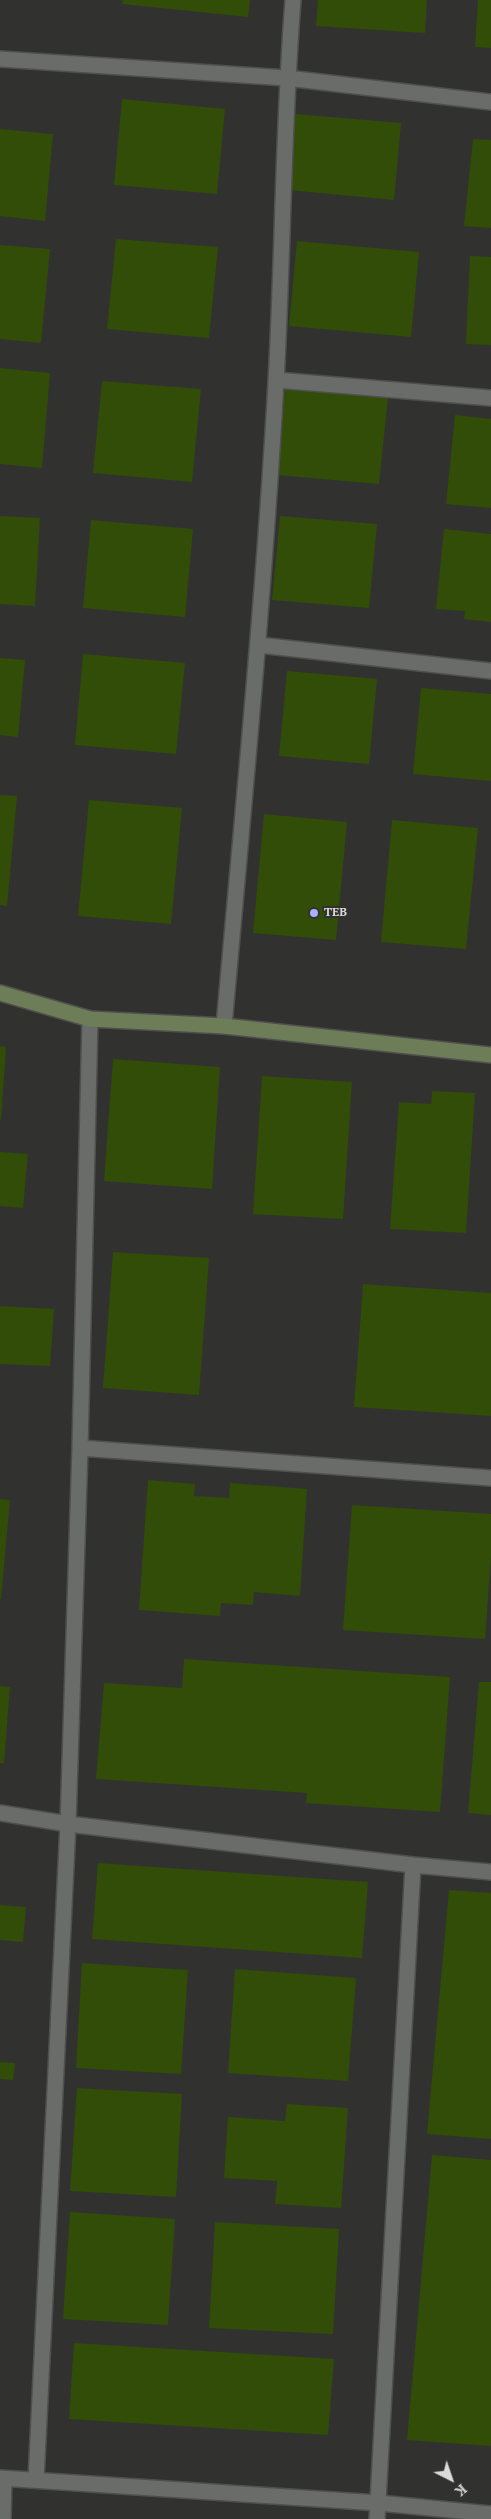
<!DOCTYPE html>
<style>
body{margin:0}
#map{position:relative;width:491px;height:2519px;overflow:hidden;background:#313230;font-family:"PT Serif",serif}
canvas{display:block}
.north{position:absolute;left:426px;top:2454px;width:50px;height:50px;-webkit-text-stroke:4px #313230;paint-order:stroke;rotate:139deg;font-size:14px;font-weight:700;line-height:20px;text-align:center;color:#dbdcda}
.north::after{content:'';display:block;margin:auto;width:18px;height:22px;background:#dbdcda;clip-path:polygon(50% 0,100% 100%,50% 72%,0 100%)}
</style>
<div id="map">
<canvas width="491" height="2519"></canvas>
<div class="north">K</div>
</div>
<script>
const ctx = document.querySelector('canvas').getContext('2d');
ctx.lineJoin = 'round';
function fillPath(path, color) { ctx.fillStyle = color; ctx.fill(path, 'evenodd'); }
function trace(path, color, width, dash) { ctx.strokeStyle = color; ctx.lineWidth = width; ctx.lineCap = dash ? 'butt' : 'round'; ctx.setLineDash(dash || []); ctx.stroke(path); }
function write(font, color, halo, rows, align = 'center') {
  ctx.font = font + ' "PT Serif",serif'; ctx.lineWidth = 4; ctx.setLineDash([]); ctx.textBaseline = 'middle'; ctx.strokeStyle = halo; ctx.fillStyle = color; for (const [text, x, y, turn = 0] of rows) {
    ctx.save(); ctx.translate(x, y); ctx.rotate((+turn || 0) * Math.PI / 180); ctx.textAlign = isNaN(turn) ? turn : align; if (halo) ctx.strokeText(text, 0, 0); ctx.fillText(text, 0, 0); ctx.restore();
  }
}
const building = new Path2D(`
 M123,0H250L248,17L122,4Z
 M318,0H427L425,33L316,26Z
 M478,0H491V48L475,47Z
 M122,99L225,109L217,194L114,185Z
 M295,114L401,123L394,200L288,190Z
 M0,129L53,134L45,221L0,216Z
 M473,139L491,140V228L464,226Z
 M116,239L218,247L209,338L107,329Z
 M297,241L419,252L411,337L289,326Z
 M0,245L50,249L41,343L0,339Z
 M470,256L491,257V345L466,344Z
 M0,368L50,373L42,468L0,464Z
 M102,381L201,389L192,482L93,473Z
 M285,389L388,398L379,484L277,475Z
 M455,415L491,419V508L446,504Z
 M0,516L40,518L35,606L0,604Z
 M280,516L377,524L369,608L272,600Z
 M91,520L193,529L185,617L83,608Z
 M444,529L491,534V622L464,619L465,611L436,609Z
 M83,654L185,663L176,754L75,745Z
 M0,658L25,660L18,737L0,735Z
 M287,671L377,679L369,764L279,756Z
 M421,688L491,694V781L413,774Z
 M0,795L17,796L7,906L0,905Z
 M89,800L182,808L171,924L78,916Z
 M264,814L347,822L336,940L253,933Z
 M392,820L478,828L466,949L381,942Z
 M0,1046L6,1047L1,1120L0,1119Z
 M113,1059L220,1067L212,1189L104,1181Z
 M262,1076L352,1082L343,1219L253,1214Z
 M432,1091L475,1093L466,1233L390,1229L399,1102L431,1104Z
 M0,1152L28,1154L23,1208L0,1206Z
 M113,1252L209,1258L199,1395L103,1388Z
 M363,1284L491,1293V1416L354,1407Z
 M0,1306L54,1309L50,1366L0,1364Z
 M148,1480L195,1484L194,1496L229,1498L230,1483L307,1489L300,1596L254,1592L253,1605L221,1603L220,1616L139,1610Z
 M0,1499L10,1500L1,1599H0Z
 M352,1505L491,1514V1557L485,1639L343,1630Z
 M184,1659L450,1677L440,1812L306,1803L307,1793L96,1779L104,1683L182,1688Z
 M479,1682H491V1815L468,1813Z
 M0,1686L10,1687L4,1763H0Z
 M98,1863L368,1882L362,1958L92,1939Z
 M449,1890L491,1893V2139L427,2134Z
 M0,1905L26,1907L23,1942L0,1940Z
 M82,1963L188,1970L181,2074L76,2068Z
 M235,1969L356,1978L348,2081L228,2073Z
 M0,2062L15,2063L13,2080L0,2079Z
 M77,2088L182,2094L176,2197L70,2191Z
 M287,2104L348,2108L341,2208L275,2204L277,2181L224,2178L228,2117L285,2121Z
 M432,2155L491,2160V2446L407,2440Z
 M70,2212L175,2219L168,2325L63,2319Z
 M215,2222L339,2229L333,2334L209,2328Z
 M74,2343L334,2359L328,2435L69,2419Z`);
const street = new Path2D(`
 M0,59L287,78L491,102
 M276,380L491,398
 M259,645L491,671
 M224,1026C243,811 264,597 276,382C283,255 283,127 293,0
 M80,1448L491,1478
 M0,1813L68,1824L413,1865L491,1872
 M0,2478L379,2503L491,2514
 M36,2480L68,1824L80,1448L90,1019
 M3,2519L4,2479
 M377,2519L413,1865`);
const secondary = new Path2D(`
 M0,993L90,1019L224,1026L491,1055`);
const markers = [
 [314,913,5,"#aab0fb"]
];
const poiNames = [
 ["TEB",324,913]
];
fillPath(building, '#314d08');
trace(street, '#4f504e', 18);
trace(secondary, '#4f504e', 18);
trace(street, '#6a6c69', 15);
trace(secondary, '#6c7d57', 15);
for (const [x, y, r, color] of markers) { const dot = new Path2D(); dot.arc(x, y, r, 0, 2 * Math.PI); ctx.fillStyle = color; ctx.fill(dot); trace(dot, '#313230', 2); }
write('bold 12px', '#dbdcda', '#313230', poiNames, 'left');
</script>
